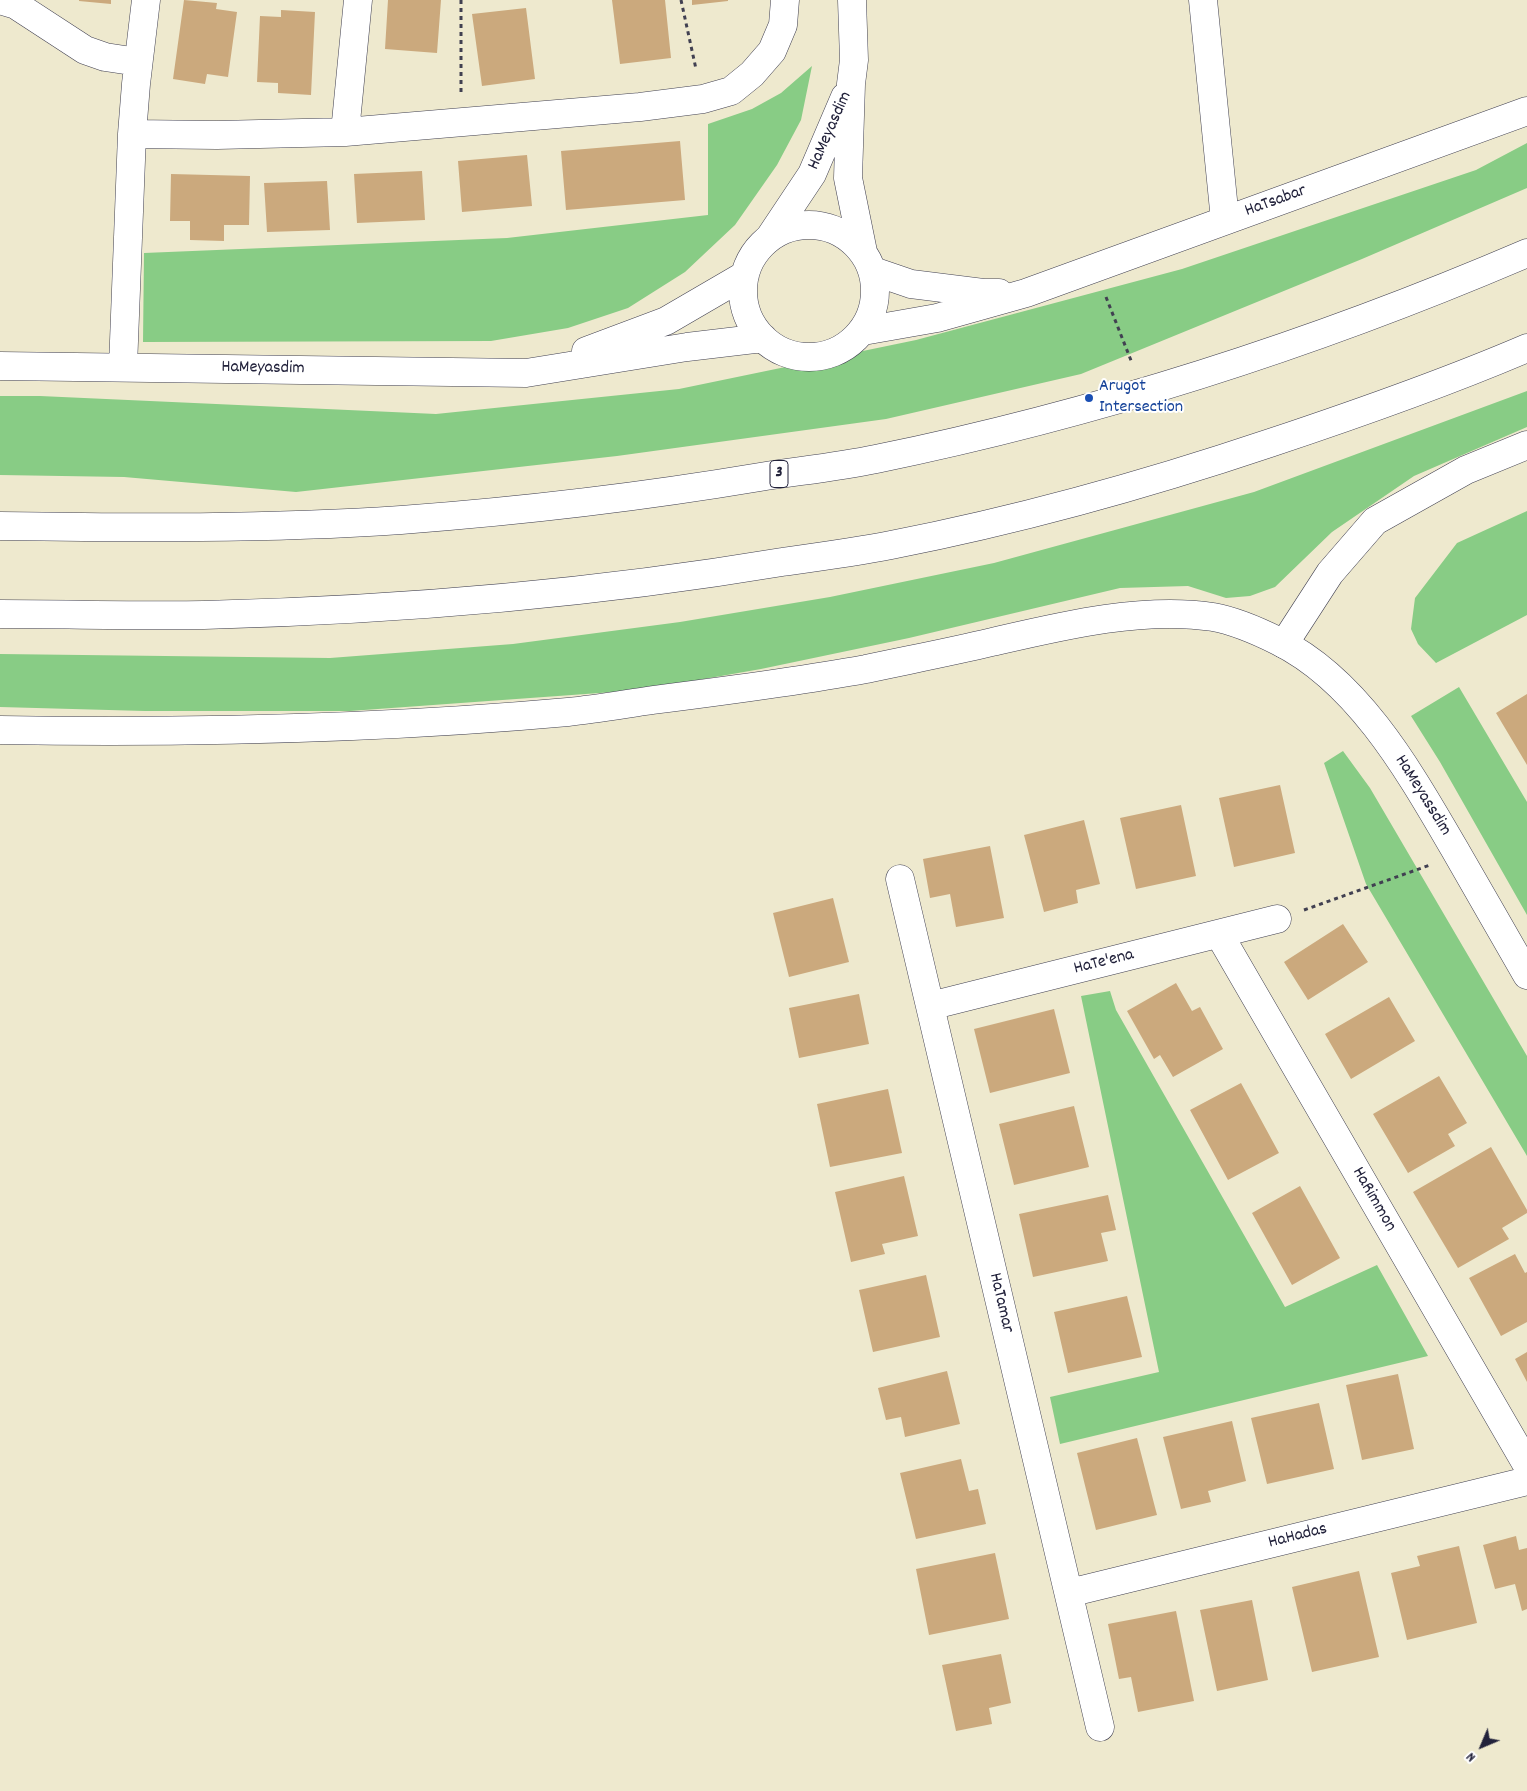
<!DOCTYPE html>
<style>
body{margin:0}
#map{position:relative;width:1527px;height:1791px;overflow:hidden;background:#eee9ce;font-family:Dekko,sans-serif}
canvas{display:block}
.north{position:absolute;left:1457px;top:1721px;width:50px;height:50px;-webkit-text-stroke:4px #fff;paint-order:stroke;rotate:225deg;font-size:14px;font-weight:700;line-height:20px;text-align:center;color:#22223b}
.north::after{content:'';display:block;margin:auto;width:18px;height:22px;background:#22223b;clip-path:polygon(50% 0,100% 100%,50% 72%,0 100%)}
</style>
<div id="map">
<canvas width="1527" height="1791"></canvas>
<div class="north">N</div>
</div>
<script>
const ctx = document.querySelector('canvas').getContext('2d');
ctx.lineJoin = 'round';
function fillPath(path, color) { ctx.fillStyle = color; ctx.fill(path, 'evenodd'); }
function trace(path, color, width, dash) { ctx.strokeStyle = color; ctx.lineWidth = width; ctx.lineCap = dash ? 'butt' : 'round'; ctx.setLineDash(dash || []); ctx.stroke(path); }
function write(font, color, halo, rows, align = 'center') {
  ctx.font = font + ' Dekko,sans-serif'; ctx.lineWidth = 4; ctx.setLineDash([]); ctx.textBaseline = 'middle'; ctx.strokeStyle = halo; ctx.fillStyle = color; for (const [text, x, y, turn = 0] of rows) {
    ctx.save(); ctx.translate(x, y); ctx.rotate((+turn || 0) * Math.PI / 180); ctx.textAlign = isNaN(turn) ? turn : align; if (halo) ctx.strokeText(text, 0, 0); ctx.fillText(text, 0, 0); ctx.restore();
  }
}
const green = new Path2D(`
 M812,66L801,120L777,165L735,225L685,272L628,308L568,328L491,341L143,342L144,253L507,238L708,215V124L752,109L781,93Z
 M1527,143V188L1362,259L1081,374L886,419L617,456L296,492L124,477L0,475V396H40L436,414L679,389L916,340L1182,269L1476,170Z
 M1527,391V427L1414,476L1332,532L1275,587L1250,596L1226,598L1188,586L1120,588L909,638L761,669L641,690L350,711H145L0,707V654L330,658L513,644L680,622L830,597L994,563L1254,492Z
 M1527,511V615L1436,663L1418,644L1411,629L1415,598L1457,543Z
 M1459,687L1527,802V915L1440,762L1411,716Z
 M1343,751L1370,788L1527,1056V1156L1366,884L1324,763Z
 M1110,991L1116,1010L1285,1307L1377,1265L1428,1356L1060,1444L1050,1397L1159,1372L1081,996Z`);
const building = new Path2D(`
 M79,0H111V4L79,1Z
 M184,0L217,3L216,9L237,12L228,77L207,74L205,84L173,79Z
 M388,0H441L437,53L385,49Z
 M612,0H665L671,58L620,64Z
 M692,0H728V1L692,5Z
 M526,8L535,79L482,86L472,14Z
 M281,10L315,12L311,95L278,93V83L257,82L260,16L281,17Z
 M680,141L685,200L566,210L561,151Z
 M527,155L532,206L462,212L458,161Z
 M422,171L425,220L357,223L354,174Z
 M171,174L250,176L249,225H224V241L190,240V221H170Z
 M327,181L330,230L267,232L264,183Z
 M1527,694V765L1496,713Z
 M1280,785L1295,853L1234,867L1219,798Z
 M1181,805L1196,876L1136,889L1120,818Z
 M1084,820L1100,884L1076,890L1078,903L1044,912L1024,835Z
 M990,846L1004,918L956,927L950,894L930,898L923,859Z
 M833,898L849,962L789,977L773,913Z
 M1343,924L1368,962L1308,1000L1284,962Z
 M1176,983L1192,1011L1200,1007L1223,1049L1173,1077L1160,1055L1154,1059L1127,1011Z
 M859,994L869,1044L799,1058L789,1008Z
 M1389,997L1415,1041L1351,1079L1325,1034Z
 M1054,1009L1070,1073L990,1093L974,1029Z
 M1439,1076L1467,1123L1448,1134L1455,1146L1408,1173L1373,1114Z
 M1241,1083L1279,1153L1228,1180L1190,1110Z
 M888,1089L902,1153L830,1167L817,1104Z
 M1074,1106L1089,1167L1014,1185L999,1124Z
 M1491,1147L1527,1210V1213L1502,1228L1509,1239L1458,1268L1413,1192Z
 M904,1176L918,1236L882,1244L885,1254L851,1262L835,1192Z
 M1300,1186L1340,1258L1292,1285L1252,1213Z
 M1108,1195L1116,1230L1101,1233L1108,1261L1033,1277L1019,1214Z
 M1515,1254L1525,1273L1527,1272V1322L1501,1336L1469,1278Z
 M926,1275L940,1337L873,1352L859,1290Z
 M1127,1296L1142,1357L1068,1373L1054,1312Z
 M1527,1352V1382L1515,1359Z
 M947,1371L960,1424L905,1437L901,1417L886,1420L878,1388Z
 M1398,1374L1414,1449L1362,1460L1346,1385Z
 M1319,1403L1334,1469L1267,1484L1251,1418Z
 M1232,1421L1246,1481L1208,1491L1211,1502L1181,1509L1163,1437Z
 M1137,1438L1157,1515L1096,1530L1077,1453Z
 M961,1459L969,1491L978,1489L986,1524L916,1539L900,1473Z
 M1516,1536L1519,1550L1527,1548V1609L1522,1611L1515,1584L1495,1589L1483,1545Z
 M1459,1546L1477,1623L1407,1640L1391,1573L1420,1566L1417,1556Z
 M995,1553L1009,1619L929,1635L916,1569Z
 M1359,1571L1379,1657L1312,1672L1292,1587Z
 M1252,1600L1268,1680L1217,1691L1200,1610Z
 M1176,1611L1194,1701L1138,1712L1131,1677L1119,1679L1108,1624Z
 M1001,1654L1011,1703L989,1708L992,1724L956,1731L942,1665Z`);
const path = new Path2D(`
 M681,0L696,69
 M461,92V0
 M1106,297L1132,363
 M1304,910L1430,865`);
const minor = new Path2D(`
 M0,0L16,5L85,50L105,57L138,62
 M852,0L854,60L851,84L848,178L863,252
 M1203,0L1225,220
 M345,132L358,0
 M132,134L217,135L345,132L640,107L703,99L731,91L752,74L772,51L783,25L785,0
 M743 291a66 66 0 1 1 132 0a66 66 0 1 1-132 0Z
 M770,237L812,174L845,97
 M873,271L911,284L983,293H999
 M863,331L937,318L1026,293L1527,111
 M586,351L666,321L745,275
 M0,366L526,373L687,347L763,338
 M123,367L132,134L136,84L146,0
 M1284,644L1330,573L1375,521L1466,470L1527,445
 M900,879L1100,1727
 M1219,934L1527,1465
 M930,1006L1277,919
 M1069,1593L1527,1481`);
const major = new Path2D(`
 M0,730C190,733 379,729 568,712C596,709 625,704 653,700C724,691 795,682 866,669C908,660 950,652 992,642C1061,626 1143,606 1213,617C1235,621 1258,631 1278,641C1359,681 1410,773 1454,848C1478,890 1503,933 1527,975`);
const highway = new Path2D(`
 M0,526C134,528 267,529 401,520C521,511 641,497 760,477C798,471 838,467 876,459C1100,413 1317,343 1527,253
 M0,614C68,614 136,616 204,615C398,610 591,594 782,562C818,557 855,552 891,545C1019,520 1145,485 1270,443C1357,414 1443,384 1527,348`);
const markers = [
 [1089,398,5,"#1a4fb4"]
];
const shields = [
 [779,474,18]
];
const shieldNames = [
 ["3",779,474]
];
const streetNames = [
 ["HaMeyasdim",831,131,-66],
 ["HaTsabar",1276,202,-20],
 ["HaMeyasdim",263,369,1],
 ["HaMeyassdim",1422,796,58],
 ["HaTe'ena",1104,963,-14],
 ["HaRimmon",1373,1200,60],
 ["HaTamar",1000,1303,77],
 ["HaHadas",1298,1537,-14]
];
const transitNames = [
 ["Arugot",1099,388],
 ["Intersection",1099,409]
];
fillPath(green, '#88cc85');
fillPath(building, '#cba97d');
trace(minor, '#414051', 29);
trace(major, '#414051', 29);
trace(highway, '#414051', 29);
trace(path, '#414051', 3, [4, 4]);
trace(minor, '#fff', 28);
trace(major, '#fff', 28);
trace(highway, '#fff', 28);
for (const [x, y, r, color] of markers) { const dot = new Path2D(); dot.arc(x, y, r, 0, 2 * Math.PI); ctx.fillStyle = color; ctx.fill(dot); trace(dot, '#fff', 2); }
for (const [x, y, w] of shields) { const box = new Path2D(); box.roundRect(x - w / 2, y - 13.5, w, 27, 4); ctx.fillStyle = '#fff'; ctx.fill(box); trace(box, '#22223b', 1); }
write('bold 16px', '#22223b', null, shieldNames);
write('18px', '#22223b', '#fff', streetNames);
write('18px', '#164399', '#fff', transitNames, 'left');
</script>
